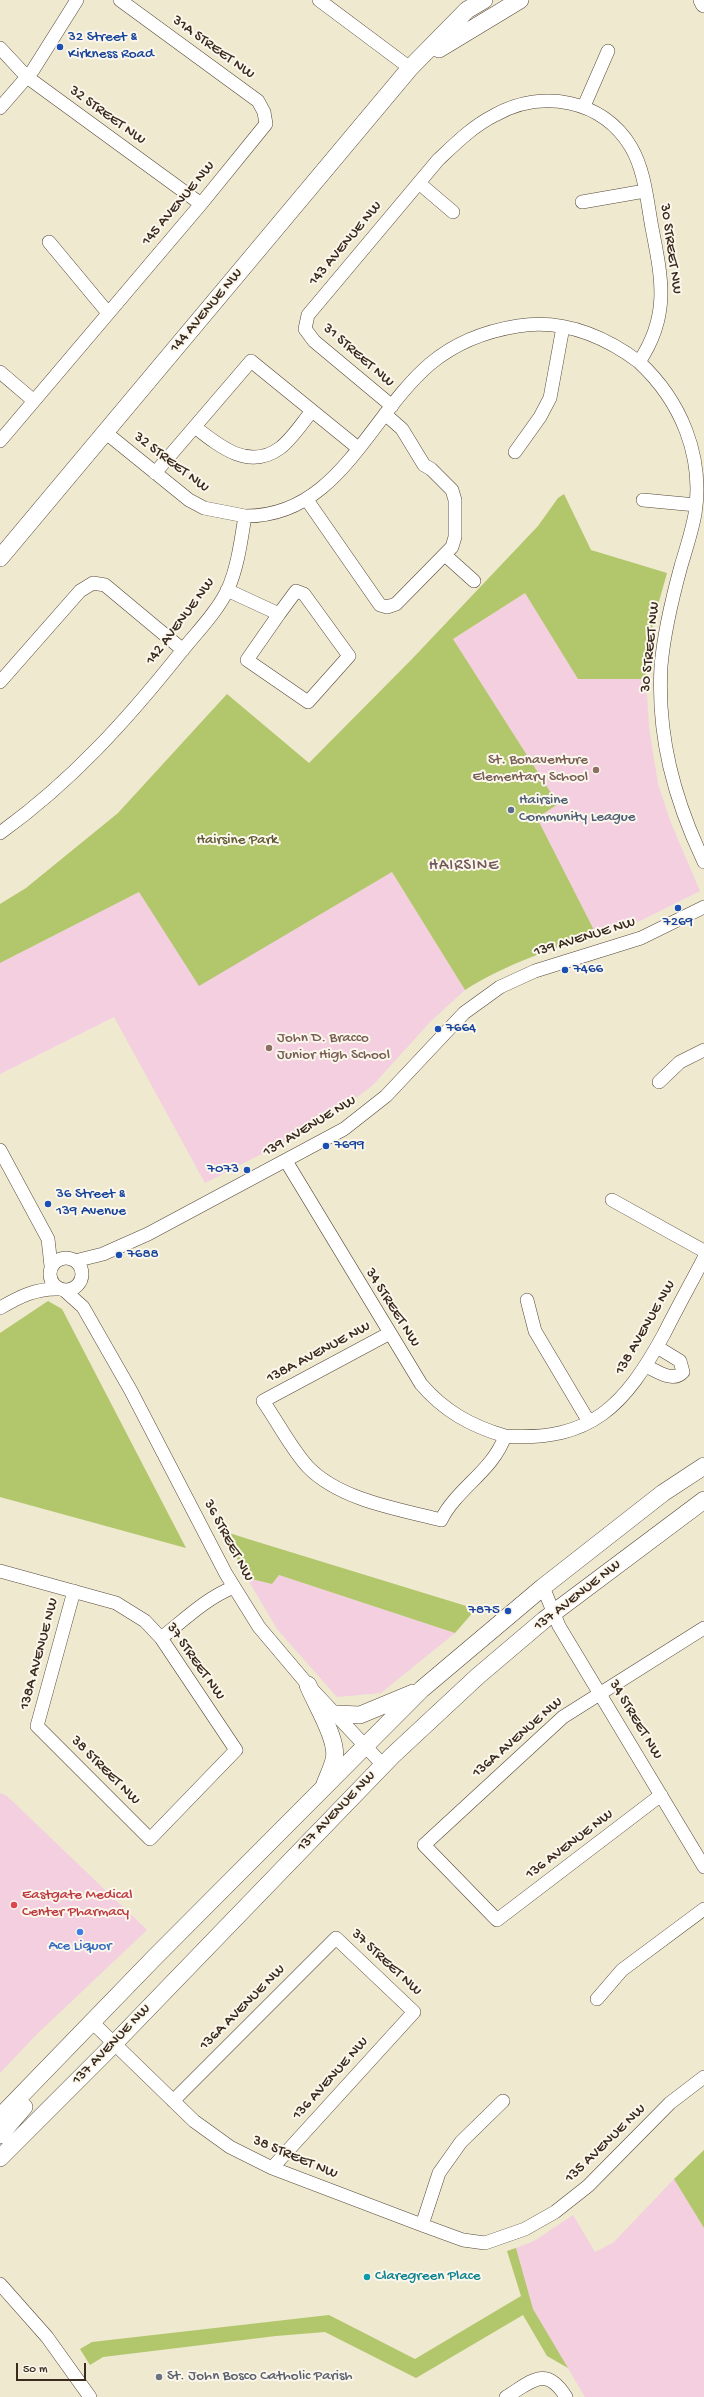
<!DOCTYPE html>
<style>
body{margin:0}
#map{position:relative;width:704px;height:2397px;overflow:hidden;background:#eee9cf;font-family:"Gochi Hand",sans-serif}
canvas{display:block}
.scale{position:absolute;left:16px;top:2363px;width:70px;height:18px;box-sizing:border-box;border:2px solid #3b2a1e;border-top:0;padding-left:5px;font-size:12px;line-height:14px;white-space:nowrap;color:#3b2a1e;-webkit-text-stroke:3px #fbf7ec;paint-order:stroke}
</style>
<div id="map">
<canvas width="704" height="2397"></canvas>
<div class="scale">50 m</div>
</div>
<script>
const ctx = document.querySelector('canvas').getContext('2d');
ctx.lineJoin = 'round';
function fillPath(path, color) { ctx.fillStyle = color; ctx.fill(path, 'evenodd'); }
function trace(path, color, width, dash) { ctx.strokeStyle = color; ctx.lineWidth = width; ctx.lineCap = dash ? 'butt' : 'round'; ctx.setLineDash(dash || []); ctx.stroke(path); }
function write(font, color, halo, rows, align = 'center') {
  ctx.font = font + ' "Gochi Hand",sans-serif'; ctx.lineWidth = 4; ctx.setLineDash([]); ctx.textBaseline = 'middle'; ctx.strokeStyle = halo; ctx.fillStyle = color; for (const [text, x, y, turn = 0] of rows) {
    ctx.save(); ctx.translate(x, y); ctx.rotate((+turn || 0) * Math.PI / 180); ctx.textAlign = isNaN(turn) ? turn : align; if (halo) ctx.strokeText(text, 0, 0); ctx.fillText(text, 0, 0); ctx.restore();
  }
}
const built = new Path2D(`
 M525,593L578,678L646,679L649,727L658,784L671,823L700,891L642,920L596,934L537,818L558,804L453,639Z
 M392,872L465,990L431,1021L373,1085L344,1107L324,1122L205,1183L114,1017L0,1074V963L139,892L199,985Z
 M279,1575L455,1633L381,1693L337,1697L277,1629L247,1578L272,1584Z
 M0,1793L7,1796L147,1930L37,2034L0,2073Z
 M674,2179L704,2228V2397H585L533,2309L516,2248L534,2241L573,2215L595,2252L614,2242Z`);
const green = new Path2D(`
 M564,494L591,550L667,573L653,623L646,679H578L525,593L453,639L558,804L537,818L596,934C550,950 506,964 465,990L392,872L199,986L139,892L0,963V904L26,888L118,813L227,694L309,763L412,659L538,526L558,498Z
 M48,1301L62,1309L186,1548L0,1497V1333Z
 M223,1531L248,1539L476,1609L455,1633L279,1575L272,1584L247,1578Z
 M704,2150V2228L674,2179Z
 M516,2248L533,2309L568,2368L547,2356L523,2315L416,2378L325,2332L276,2336L103,2357L90,2365L80,2349L92,2342L329,2315L415,2359L521,2296L507,2251Z`);
const minor = new Path2D(`
 M319,0L410,68
 M0,48L27,77L201,204
 M584,106L608,51
 M0,108L33,70L77,0
 M419,183L453,212
 M582,202L645,191
 M49,242L108,313
 M0,372L34,401
 M392,406L314,341L305,329L308,315L438,160C456,143 473,126 495,115C542,89 602,99 631,147C645,171 647,201 652,228C662,279 670,316 639,362C681,401 704,456 695,514C692,531 686,549 681,566C672,599 664,632 661,666C657,736 674,799 704,862
 M195,427C219,446 249,471 280,448C292,439 302,423 312,411
 M105,432L189,500L204,508L245,516
 M0,441L201,204L266,124L264,112L258,101L120,0
 M515,452L540,417L550,398L563,327
 M155,473L251,361L358,448
 M307,500L380,605L387,607L396,604L452,547L455,537V500L452,490L431,469L424,465L402,429L385,414
 M643,500L696,505
 M445,555L474,581
 M227,590L279,614L247,660L308,702L349,656L304,594L296,591L279,614
 M0,682L80,591L93,583L105,585L183,650
 M0,833C71,782 127,720 181,652C197,632 217,612 228,589C238,566 241,540 245,516C338,517 369,416 430,364C455,343 486,331 518,326C562,319 604,336 639,362
 M659,1082L680,1062L704,1050
 M0,1150L48,1239L51,1266
 M286,1161L421,1384C444,1411 471,1426 505,1436
 M612,1200L704,1251
 M50 1274a16 16 0 1 1 32 0a16 16 0 1 1-32 0Z
 M75,1261L103,1254L148,1234L344,1129L386,1096L464,1013L500,987L535,971L641,938L704,907
 M64,1290L83,1307L131,1391L226,1574L259,1627L308,1685L383,1765
 M527,1300L535,1331L589,1422
 M0,1308C19,1297 36,1288 59,1289
 M390,1333L263,1401C277,1421 292,1450 308,1467C340,1500 398,1509 441,1520C457,1488 493,1471 505,1436C592,1442 625,1405 664,1334C677,1308 691,1283 704,1258
 M646,1366C657,1371 673,1383 683,1372L680,1361L657,1347
 M0,1571L116,1603L145,1621L161,1638L236,1750L150,1839L37,1726L74,1591
 M543,1587L559,1626L704,1867
 M161,1638C184,1620 206,1598 234,1587
 M661,1795L497,1920L424,1845L563,1717L704,1628
 M597,1999L622,1970L704,1909
 M92,2022L194,2121L230,2147L272,2168L422,2225L463,2240L485,2243L525,2229L555,2212L588,2186L670,2103L704,2077
 M173,2101L336,1938L414,2012L272,2168
 M422,2225L439,2173L461,2142L503,2101
 M0,2284L47,2337L90,2397
 M506,2397C531,2382 546,2364 566,2397`);
const major = new Path2D(`
 M702,0L704,4
 M439,49L520,0
 M0,558L410,68L467,10L484,0
 M308,1685C316,1705 339,1741 334,1760C332,1768 328,1776 325,1784
 M335,1714L360,1715L413,1693
 M0,2117L154,1958L422,1689L543,1587L663,1493L704,1466
 M0,2135L24,2107
 M0,2158L106,2052L392,1756L478,1676L544,1620L704,1500`);
const markers = [
 [60,47,4,"#1a4fb4"],
 [596,770,4,"#8d6e63"],
 [511,810,4,"#5c6f8a"],
 [678,908,4,"#1a4fb4"],
 [565,970,4,"#1a4fb4"],
 [438,1029,4,"#1a4fb4"],
 [269,1048,4,"#8d6e63"],
 [326,1146,4,"#1a4fb4"],
 [247,1170,4,"#1a4fb4"],
 [48,1204,4,"#1a4fb4"],
 [119,1255,4,"#1a4fb4"],
 [508,1611,4,"#1a4fb4"],
 [14,1905,4,"#e0444e"],
 [80,1932,4,"#3f7fe0"],
 [367,2277,4,"#0f9aa8"],
 [159,2377,4,"#6b7280"]
];
const transitNames = [
 ["32 Street &",68,38],
 ["Kirkness Road",68,55],
 ["7269",678,923,"center"],
 ["7466",573,970],
 ["7664",446,1029],
 ["7699",334,1146],
 ["7073",239,1170,"right"],
 ["36 Street &",56,1195],
 ["139 Avenue",56,1212],
 ["7688",127,1255],
 ["7875",500,1611,"right"]
];
const streetNames = [
 ["31A STREET NW",213,48,36],
 ["32 STREET NW",107,116,36],
 ["145 AVENUE NW",179,204,-50],
 ["143 AVENUE NW",346,244,-50],
 ["30 STREET NW",670,249,82],
 ["144 AVENUE NW",207,311,-50],
 ["31 STREET NW",358,356,41],
 ["32 STREET NW",171,463,37],
 ["142 AVENUE NW",181,622,-53],
 ["30 STREET NW",651,647,-84],
 ["139 AVENUE NW",585,938,-17],
 ["139 AVENUE NW",310,1127,-31],
 ["34 STREET NW",392,1308,58],
 ["138 AVENUE NW",646,1328,-60],
 ["138A AVENUE NW",319,1353,-28],
 ["36 STREET NW",228,1541,62],
 ["137 AVENUE NW",578,1596,-38],
 ["138A AVENUE NW",40,1654,-75],
 ["37 STREET NW",195,1662,55],
 ["34 STREET NW",635,1720,59],
 ["136A AVENUE NW",518,1738,-41],
 ["38 STREET NW",105,1771,45],
 ["137 AVENUE NW",337,1812,-46],
 ["136 AVENUE NW",570,1845,-37],
 ["37 STREET NW",386,1963,43],
 ["136A AVENUE NW",243,2008,-45],
 ["137 AVENUE NW",112,2045,-46],
 ["136 AVENUE NW",331,2079,-48],
 ["135 AVENUE NW",606,2144,-44],
 ["38 STREET NW",295,2158,23]
];
const educationNames = [
 ["St. Bonaventure",588,761],
 ["Elementary School",588,778],
 ["John D. Bracco",277,1039,"left"],
 ["Junior High School",277,1056,"left"]
];
const serviceNames = [
 ["Hairsine",519,801],
 ["Community League",519,818]
];
const parkNames = [
 ["Hairsine Park",237,841]
];
const healthNames = [
 ["Eastgate Medical",22,1896],
 ["Center Pharmacy",22,1913]
];
const shopNames = [
 ["Ace Liquor",80,1947]
];
const cultureNames = [
 ["Claregreen Place",375,2277]
];
const worshipNames = [
 ["St. John Bosco Catholic Parish",167,2377]
];
const neighbourhoodNames = [
 ["HAIRSINE",464,867]
];
fillPath(built, '#f3cfe0');
fillPath(green, '#b2c66b');
trace(minor, '#564739', 14);
trace(major, '#564739', 18);
trace(minor, '#fff', 13);
trace(major, '#fff', 17);
for (const [x, y, r, color] of markers) { const dot = new Path2D(); dot.arc(x, y, r, 0, 2 * Math.PI); ctx.fillStyle = color; ctx.fill(dot); trace(dot, '#fbf7ec', 1.5); }
write('15px', '#164399', '#fbf7ec', transitNames, 'left');
write('15px', '#3b2a1e', '#fbf7ec', streetNames);
write('15px', '#785e54', '#fbf7ec', educationNames, 'right');
write('15px', '#4e5e75', '#fbf7ec', serviceNames, 'left');
write('15px', '#5f5935', '#fbf7ec', parkNames);
write('15px', '#be3a42', '#fbf7ec', healthNames, 'left');
write('15px', '#366cbe', '#fbf7ec', shopNames);
write('15px', '#0d838f', '#fbf7ec', cultureNames, 'left');
write('15px', '#5b616d', '#fbf7ec', worshipNames, 'left');
ctx.letterSpacing = '1px';
write('16px', '#735858', '#fbf7ec', neighbourhoodNames);
ctx.letterSpacing = '0px';
</script>
